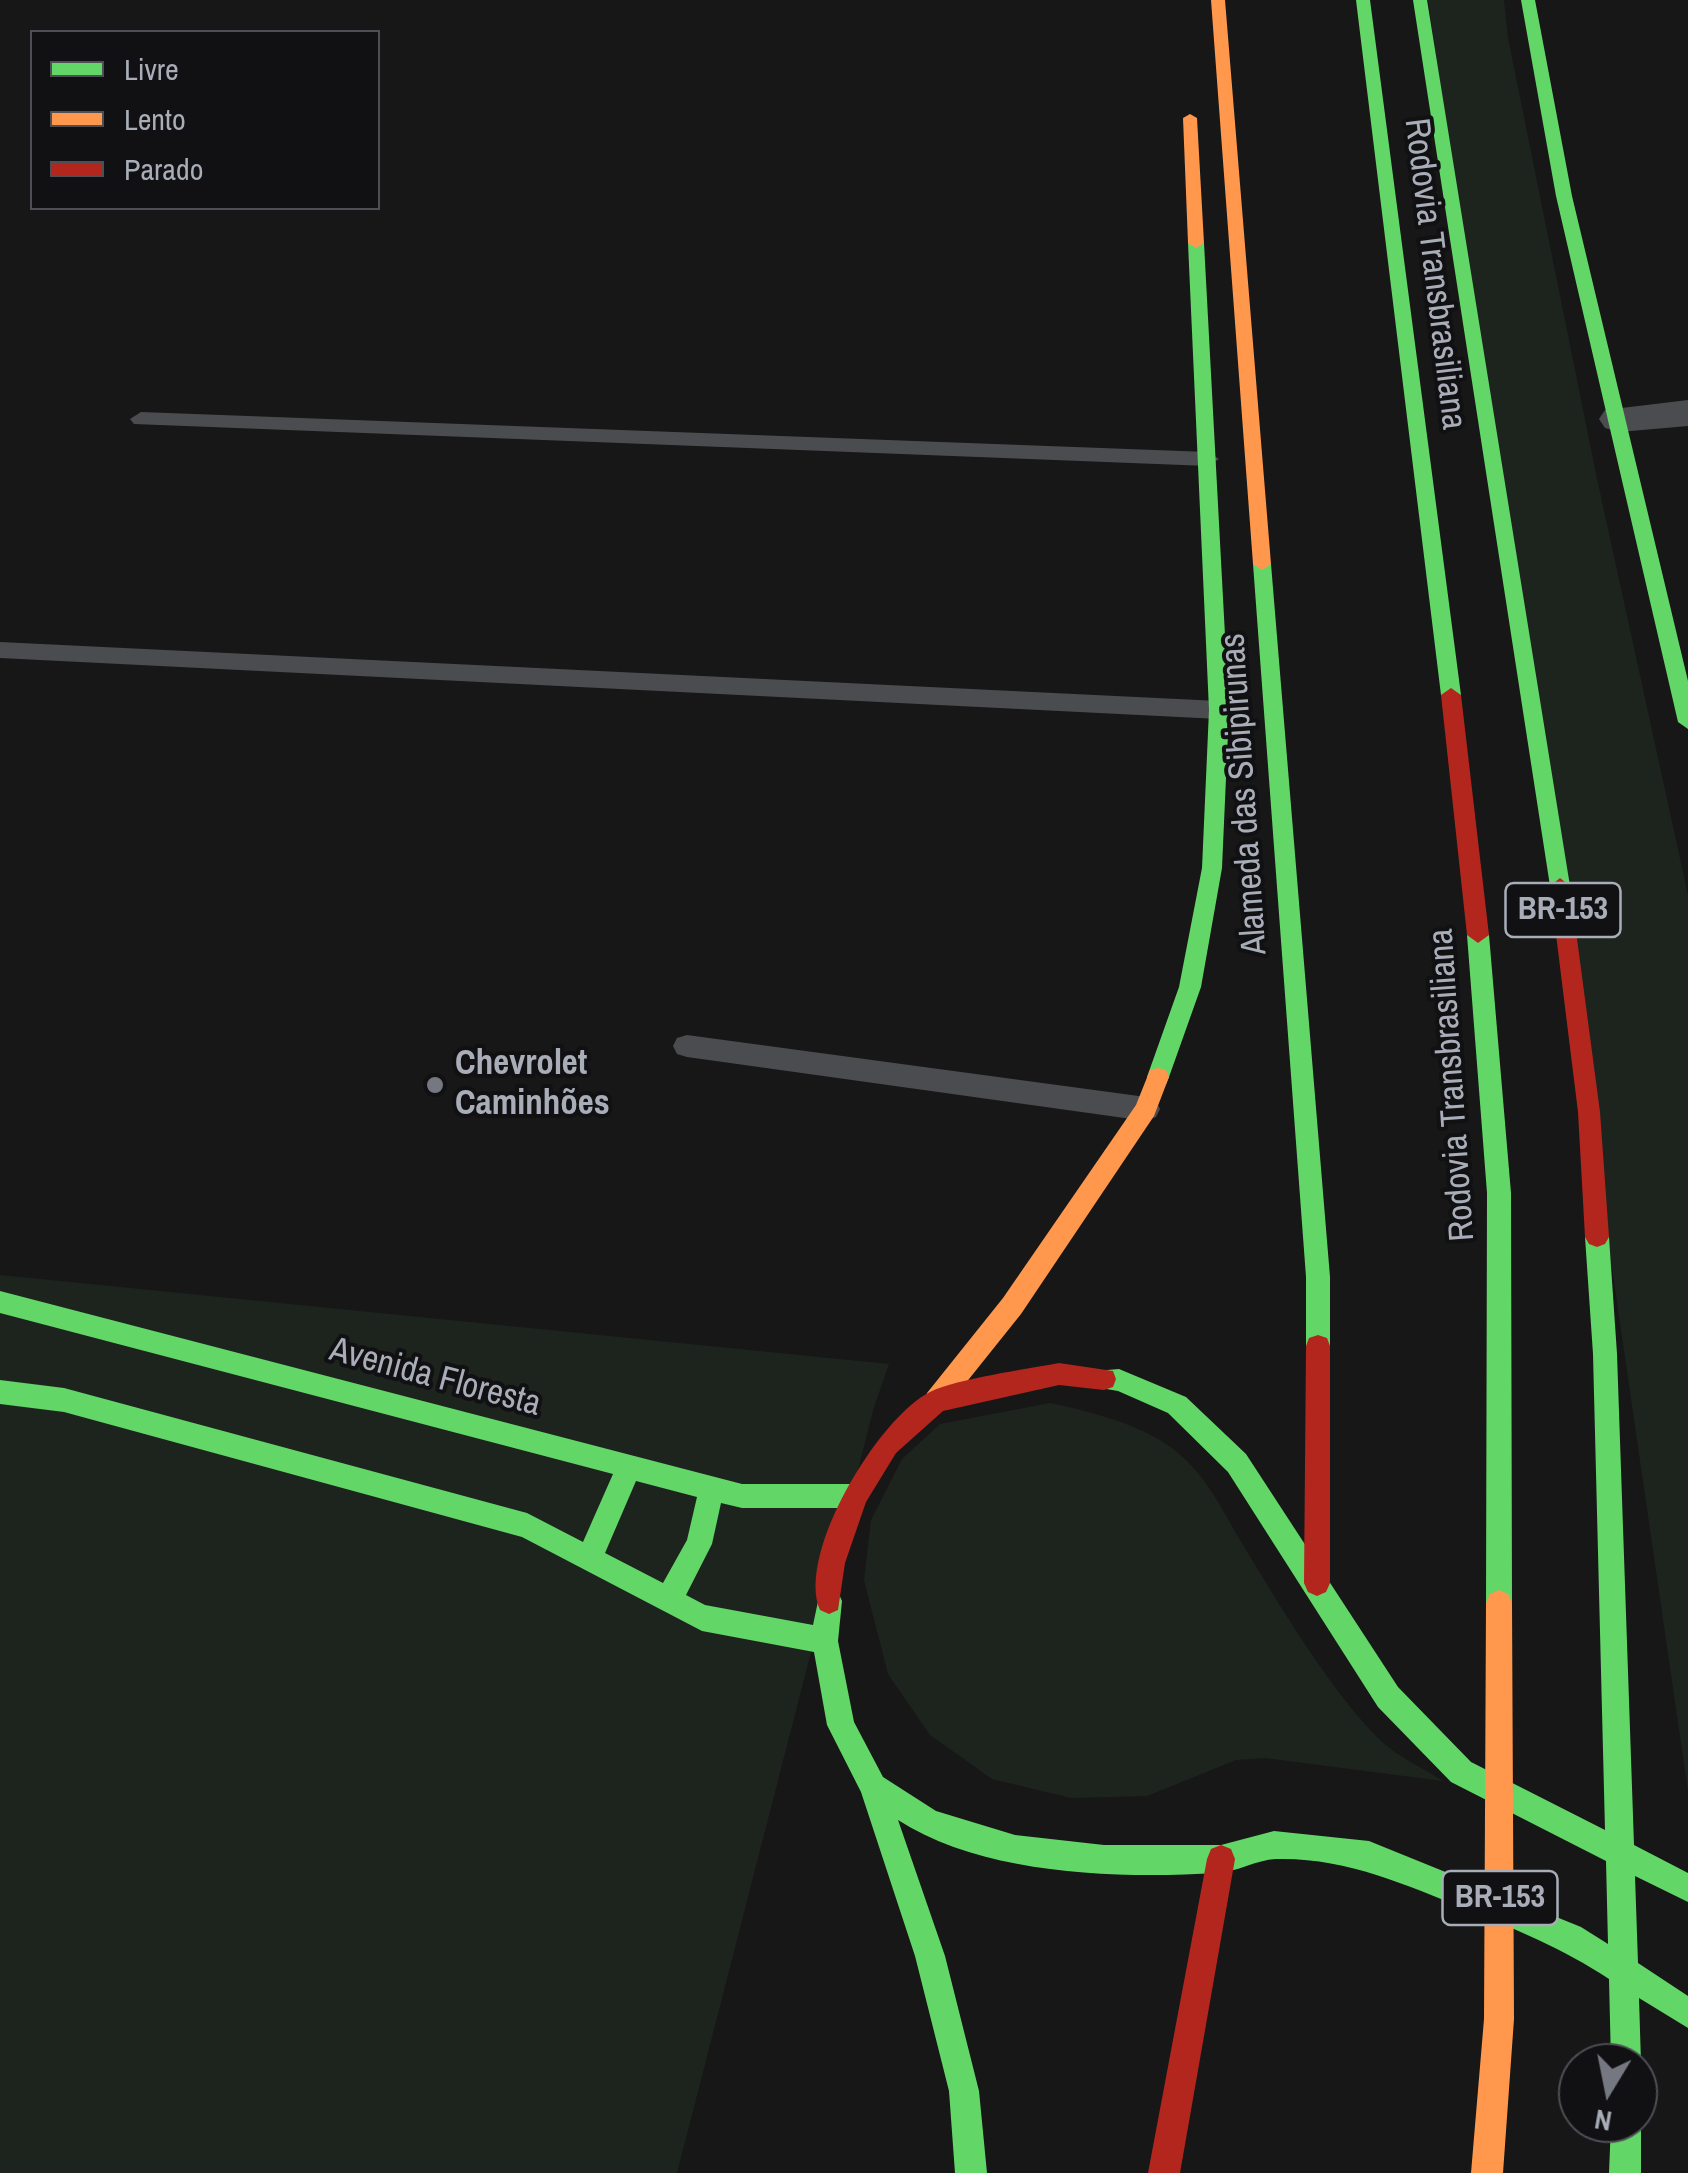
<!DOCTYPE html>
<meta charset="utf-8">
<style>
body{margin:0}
#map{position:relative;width:1688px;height:2173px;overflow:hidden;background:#171717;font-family:"Archivo Narrow",sans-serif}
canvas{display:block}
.legend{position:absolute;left:30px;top:30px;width:350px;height:180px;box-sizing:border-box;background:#111113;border:2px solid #4d4f55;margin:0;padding:12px 18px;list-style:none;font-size:30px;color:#a8adb8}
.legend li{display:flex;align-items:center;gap:20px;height:50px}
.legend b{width:50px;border:2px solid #4d4f55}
.north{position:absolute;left:1558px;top:2043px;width:100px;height:100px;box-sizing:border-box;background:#111113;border:2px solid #4d4f55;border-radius:50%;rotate:190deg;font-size:28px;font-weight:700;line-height:40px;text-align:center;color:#a8adb8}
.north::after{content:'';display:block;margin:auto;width:35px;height:45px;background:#757880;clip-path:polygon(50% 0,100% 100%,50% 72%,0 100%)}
</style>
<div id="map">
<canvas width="1688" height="2173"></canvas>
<ul class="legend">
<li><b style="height:12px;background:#63d668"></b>Livre</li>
<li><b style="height:12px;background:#ff974d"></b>Lento</li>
<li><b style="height:12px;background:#b3261e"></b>Parado</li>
</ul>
<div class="north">N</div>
</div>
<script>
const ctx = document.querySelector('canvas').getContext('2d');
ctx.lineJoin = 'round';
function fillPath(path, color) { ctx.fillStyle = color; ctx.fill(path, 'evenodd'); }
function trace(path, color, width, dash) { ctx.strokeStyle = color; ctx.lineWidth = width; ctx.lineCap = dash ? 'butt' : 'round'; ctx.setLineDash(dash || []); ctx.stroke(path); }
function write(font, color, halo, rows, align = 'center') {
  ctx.font = font + ' "Archivo Narrow",sans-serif'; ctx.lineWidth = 8; ctx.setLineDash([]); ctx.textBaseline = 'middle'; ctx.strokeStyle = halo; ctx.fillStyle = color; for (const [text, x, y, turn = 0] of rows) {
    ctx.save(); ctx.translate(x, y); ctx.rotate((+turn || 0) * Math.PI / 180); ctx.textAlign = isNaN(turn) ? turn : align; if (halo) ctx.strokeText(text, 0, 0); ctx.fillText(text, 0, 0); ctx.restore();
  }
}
const green = new Path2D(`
 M1428,0H1504L1508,38L1596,474L1688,895V1791Z
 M0,1275L889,1364L874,1407L677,2173H0Z
 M1050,1403C1088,1411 1124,1420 1158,1439C1202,1464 1219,1505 1243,1545C1280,1606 1330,1690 1379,1739C1396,1756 1423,1768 1443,1781L1265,1758L1236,1760L1147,1796L1071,1798L992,1779L930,1735L888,1674L864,1580L871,1520L902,1459L940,1424Z`);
const lane = new Path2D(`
 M141,412L1208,452L1219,459L1208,466L134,424L130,419Z
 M0,642L1219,701L1231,710L1219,719L0,658Z
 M687,1035L1146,1097L1156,1101L1160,1109L1156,1117L1146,1121L687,1057L677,1054L673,1046L677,1038Z`);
const street = new Path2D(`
 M1688,400V426L1619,432L1605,428L1599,419L1605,410Z`);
const fast = new Path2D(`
 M1356,0H1370L1461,695L1451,702L1441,695Z
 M1413,0H1427L1570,886L1560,894L1550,886Z
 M1521,0H1535L1572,196L1688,681V729L1678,722L1556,196Z
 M1196,238L1204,243L1229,710L1222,868L1201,987L1169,1077L1166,1084H1150L1147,1077L1179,987L1202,868L1209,710L1188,243Z
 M1262,558L1271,564L1330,1277V1346L1327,1354L1318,1357L1309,1354L1306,1346V1277L1253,564Z
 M1478,927L1489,935L1511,1193L1512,1603L1508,1612L1499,1616L1490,1612L1486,1603L1487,1193L1467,935Z
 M1597,1227L1605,1230L1609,1237L1617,1354L1634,1845L1688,1873V1902L1635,1876L1638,1963L1688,1996V2028L1639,1998L1641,2063L1638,2071V2063H1611L1609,1979C1562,1948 1517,1930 1466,1909C1404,1884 1344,1857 1276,1859C1256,1860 1237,1872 1217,1873C1118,1879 983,1875 898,1820L945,1956L979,2091L987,2173H955L949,2091L915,1956L861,1792L827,1725L814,1652L702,1631L522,1537L64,1412L0,1404V1380L64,1388L527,1513L583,1542L613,1474L0,1313V1291L742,1484H855L864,1487L868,1496L864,1505L855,1508H742L721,1503L712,1544L686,1595L705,1605L813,1625L820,1592L829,1588L838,1592L842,1601L838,1641L854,1722L883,1777L936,1811L1015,1835L1104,1845H1221L1274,1831L1369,1841L1581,1927L1608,1944L1606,1861L1451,1782L1378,1707L1228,1472L1168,1413L1118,1391L1095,1387L1092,1379L1095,1371L1119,1369L1186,1397L1246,1454L1398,1687L1471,1762L1605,1830L1593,1354L1585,1237L1589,1230ZM636,1481L697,1497L687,1540L663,1583L605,1553Z
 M1638,2115L1641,2123V2173H1609L1611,2123H1638Z`);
const slow = new Path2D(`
 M1211,0H1225L1271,564L1262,570L1253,564Z
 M1190,114L1197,118L1204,243L1196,248L1188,243L1183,118Z
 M1158,1068L1166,1070L1169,1077L1154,1116L1021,1314L945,1409L936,1413L927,1409L924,1401L927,1393L1003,1298L1136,1105L1150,1070Z
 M1499,1590L1508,1594L1512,1603L1514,2019L1503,2173H1471L1484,2019L1486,1603L1490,1594Z`);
const jam = new Path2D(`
 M1451,688L1461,695L1489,935L1478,943L1467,935L1441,695Z
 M1560,878L1570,886L1600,1112L1609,1237L1605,1244L1597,1247L1589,1244L1585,1237L1578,1112L1550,886Z
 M1318,1335L1327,1338L1330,1346V1583L1326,1592L1317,1596L1308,1592L1304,1583L1306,1346L1309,1338Z
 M1059,1363L1113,1371L1116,1379L1113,1387L1104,1390L1059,1385L943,1411L896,1453L866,1502L845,1563L838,1610L829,1614L820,1610C796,1554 878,1418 930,1392C956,1379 1027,1369 1059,1363Z
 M1221,1845L1231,1849L1235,1859L1180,2173H1148L1207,1859L1211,1849Z`);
const markers = [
 [435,1085,10,"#757880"]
];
const shields = [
 [1563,910,115],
 [1500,1898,115]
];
const shieldNames = [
 ["BR-153",1563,910],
 ["BR-153",1500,1898]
];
const streetNames = [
 ["Rodovia Transbrasiliana",1434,274,83],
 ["Alameda das Sibipirunas",1245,794,-94],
 ["Rodovia Transbrasiliana",1453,1085,-94],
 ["Avenida Floresta",435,1378,15]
];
const poiNames = [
 ["Chevrolet",455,1065],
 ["Caminhões",455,1105]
];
fillPath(green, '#1d241e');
fillPath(lane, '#4b4c50');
fillPath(street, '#4b4c50');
fillPath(fast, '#63d668');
fillPath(slow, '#ff974d');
fillPath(jam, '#b3261e');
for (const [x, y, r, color] of markers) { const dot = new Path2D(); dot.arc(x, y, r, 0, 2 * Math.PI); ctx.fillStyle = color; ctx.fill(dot); trace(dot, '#111113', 4); }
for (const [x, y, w] of shields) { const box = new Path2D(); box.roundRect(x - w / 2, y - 27, w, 54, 8); ctx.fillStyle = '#111113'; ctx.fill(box); trace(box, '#a8adb8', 2.5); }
write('bold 32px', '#a8adb8', null, shieldNames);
write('35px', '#a8adb8', '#111113', streetNames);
write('bold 35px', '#a8adb8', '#111113', poiNames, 'left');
</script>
